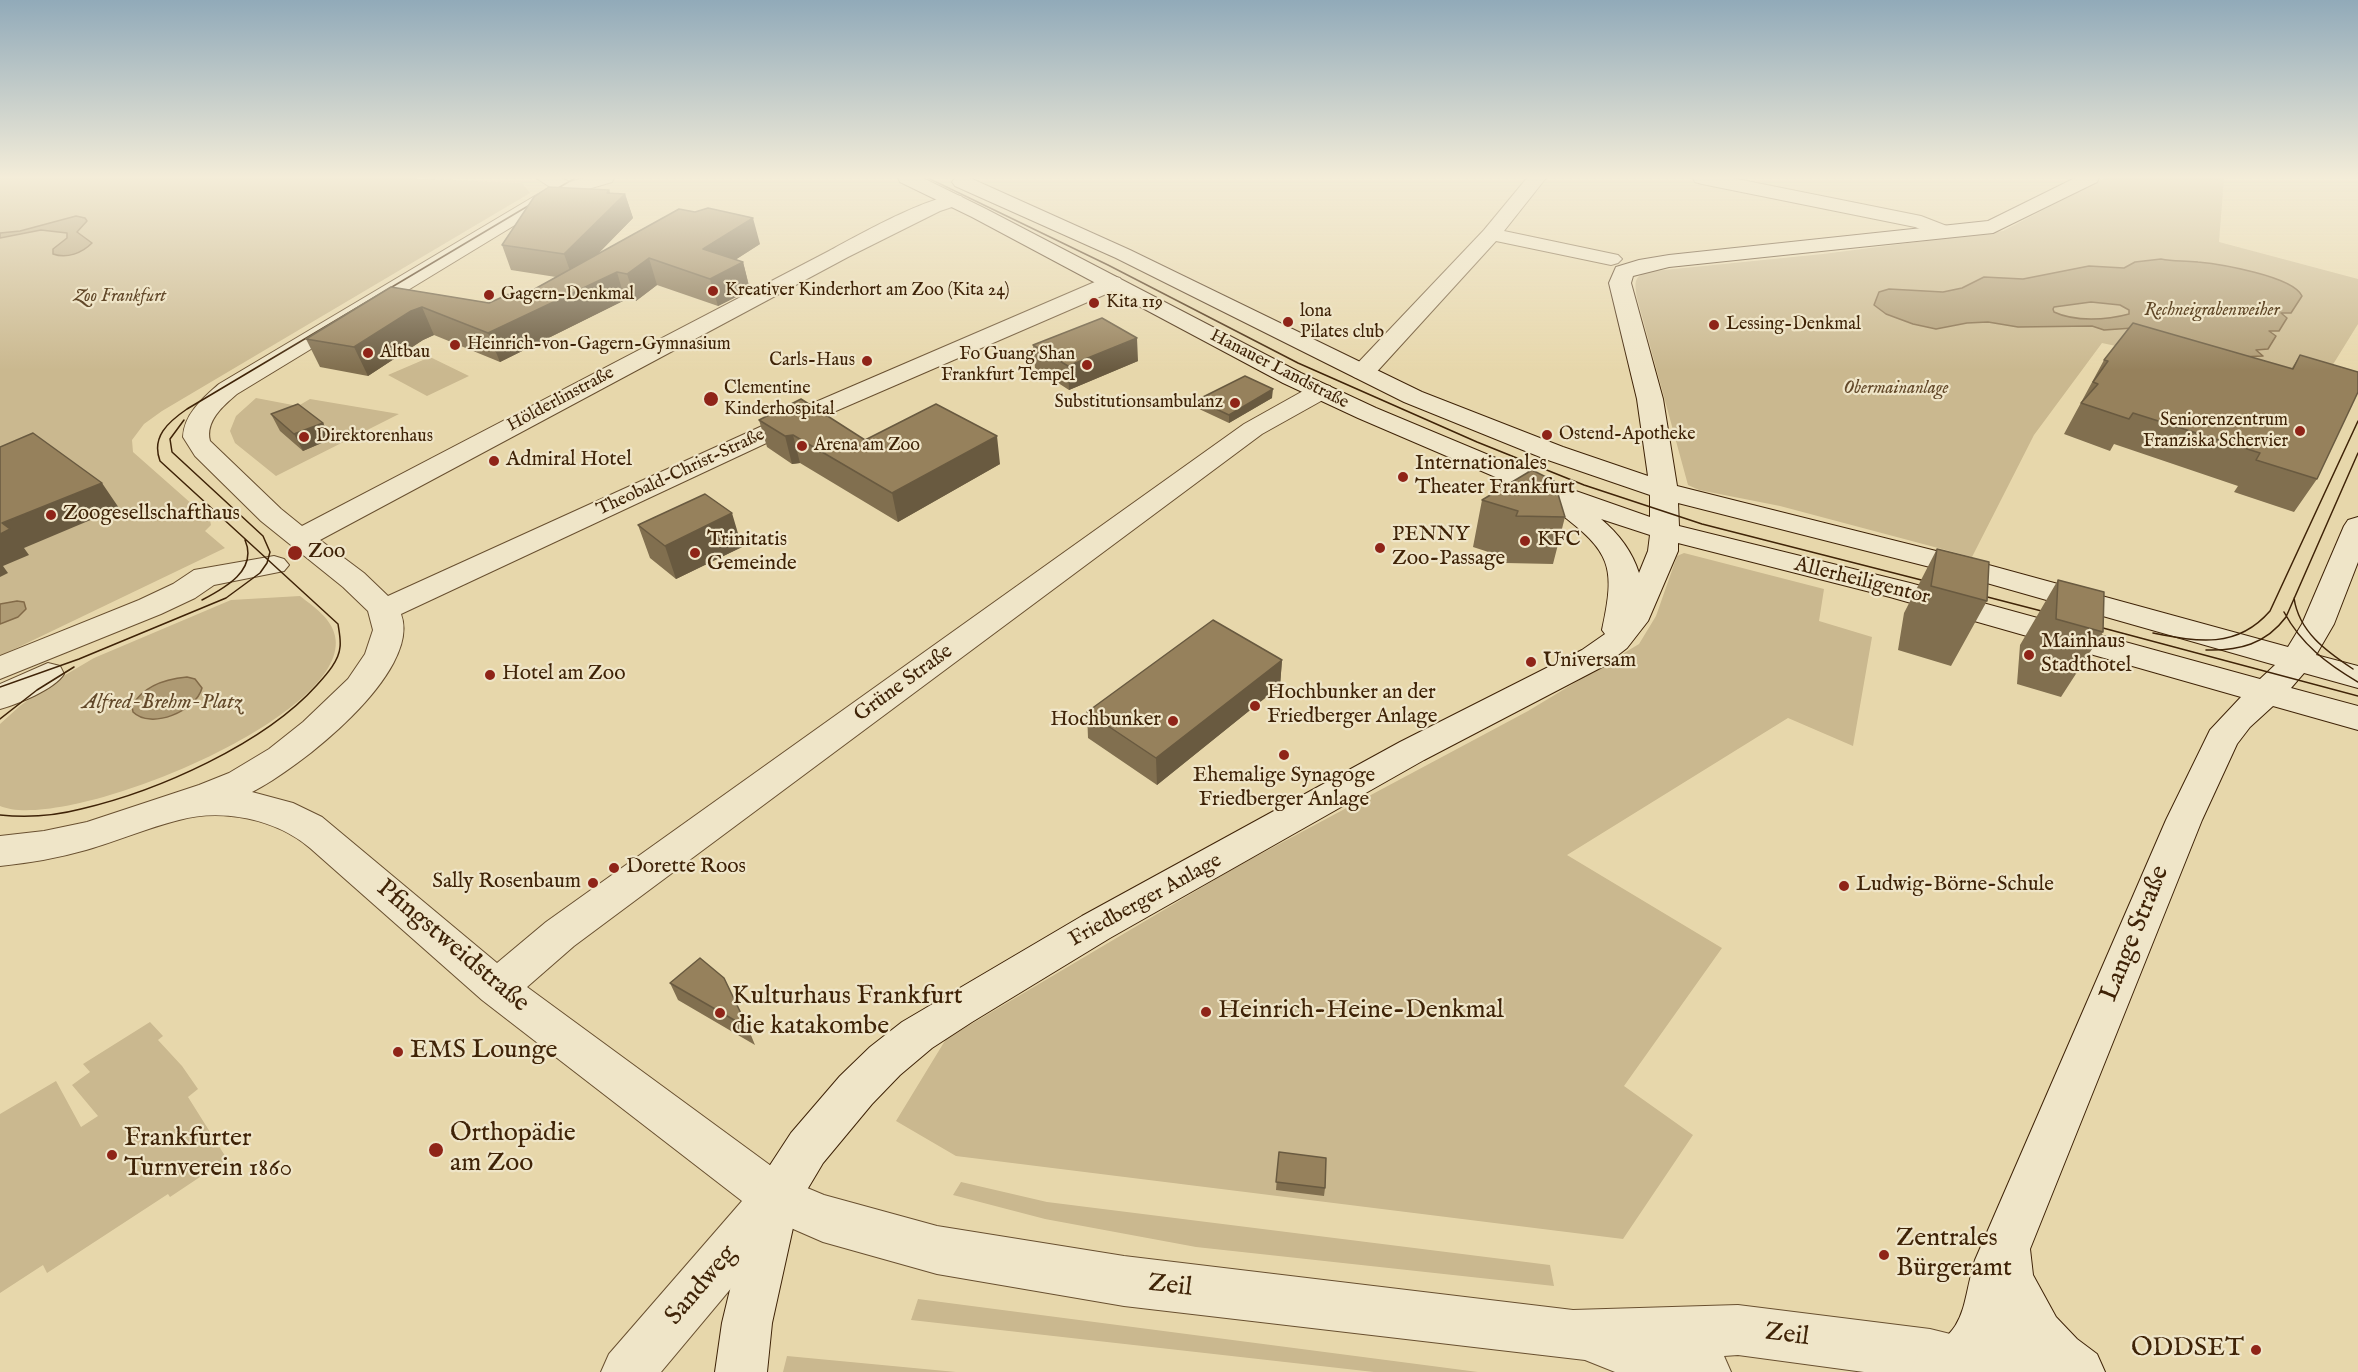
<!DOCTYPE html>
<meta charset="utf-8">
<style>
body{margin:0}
canvas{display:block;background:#e7d7ab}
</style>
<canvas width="2358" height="1372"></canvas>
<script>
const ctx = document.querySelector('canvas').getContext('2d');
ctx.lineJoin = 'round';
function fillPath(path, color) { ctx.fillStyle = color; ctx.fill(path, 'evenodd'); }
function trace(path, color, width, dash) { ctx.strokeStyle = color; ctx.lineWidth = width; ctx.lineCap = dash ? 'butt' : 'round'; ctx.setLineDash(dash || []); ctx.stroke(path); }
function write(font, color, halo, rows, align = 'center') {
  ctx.font = font + ' "IM FELL English",serif'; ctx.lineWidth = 4.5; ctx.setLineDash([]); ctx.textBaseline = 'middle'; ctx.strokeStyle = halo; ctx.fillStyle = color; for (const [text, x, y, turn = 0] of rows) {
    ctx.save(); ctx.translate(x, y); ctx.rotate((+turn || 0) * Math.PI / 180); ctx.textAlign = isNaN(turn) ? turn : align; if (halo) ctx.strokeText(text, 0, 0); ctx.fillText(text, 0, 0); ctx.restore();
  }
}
const green = new Path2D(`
 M0,178H407L522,183L530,193L162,411L144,424L132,440L133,452L210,520L211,525L205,531L225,548L0,656Z
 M2104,178H2224L2219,242L2358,279V324L2324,379L2223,369L2102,343L2034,435L1972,557L1780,506L1699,490L1688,485L1637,298C1634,279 1634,275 1654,271L1823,254L2003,231Z
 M430,357L469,376L427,396L388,375Z
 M256,398L298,406L310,399L399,414L276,476L235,443L230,431L236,416Z
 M1684,553L1824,589L1819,621L1872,637L1853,746L1788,718L1567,855L1722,948L1624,1086L1693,1135L1623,1239L956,1156L896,1121L946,1039L1238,866L1528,711L1639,644L1656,616L1677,556Z
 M300,596C314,607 331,618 335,636C353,716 65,834 0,806V724L21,705L60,678L94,658L146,636L231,600Z
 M150,1022L163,1036L158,1040L182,1066L198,1089L188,1097L227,1159L170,1197L168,1194L47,1273L43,1265L0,1293V1114L56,1081L81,1127L98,1116L72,1085L90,1072L83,1064Z
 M961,1182L1047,1202L1550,1265L1554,1286L1196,1247L1045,1219L953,1195Z
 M918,1299L1478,1372H1374L911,1320Z
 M787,1356L956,1372H783Z`);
const water = new Path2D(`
 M76,216L85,218L87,221L77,232L92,243C82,253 67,259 53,254V249L67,238V233L41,230L0,238V233L20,231Z
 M2161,259C2174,262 2185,260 2198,262C2219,264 2293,276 2302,296L2291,313H2281L2287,318L2279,331H2269L2276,336L2268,349L2256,350L2263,356L2218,358L2133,328L2104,330L2092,326L2018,327L1988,322L1967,323L1936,329L1913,324L1886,314L1874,305L1879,292L1889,289L1943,292L1962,288L1984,277L2023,279L2089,266L2124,268L2135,262ZM2091,302L2120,305L2129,310V314C2107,320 2075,322 2054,312L2053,309L2054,307Z
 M17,601L24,602L26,609L18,617L0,624V604Z
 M187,677L195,679L202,688C196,711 151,730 133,712L132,706C143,686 165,679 187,677Z`);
const street = new Path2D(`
 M536,178H561L570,182L583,178H614L612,182L561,197L237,394C223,406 205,421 210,441L281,509L302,526C477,434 653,343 829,251C853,238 938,190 961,196L964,200L961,204L940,211L848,257L320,540L364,573L388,596L804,407L1104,278L1112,276L1120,278L1123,283L1120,288L822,417L401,614C423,672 297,770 252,792L293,803L322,817L497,963L546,922L1244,424L1312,386L1321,384L1330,386L1333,391L1330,396L1262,434L574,946L527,987L793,1182L824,1195L937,1226L1124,1256L1573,1310L1738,1305L1930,1329L1999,1346L2017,1354L2025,1372H1864L1738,1355L1724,1356L1731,1372H1615L1585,1360L1124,1306L937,1274L823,1242L784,1225L661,1372H601L609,1354L742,1201L482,1000L310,848C276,819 222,808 179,820C147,828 117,841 86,850C58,858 29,863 0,866V836L44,831L87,822L199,785L229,773L269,749L303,722L348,679L365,654L373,630L368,611L343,587L261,521L195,456L183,437C184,414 203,398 219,384L550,187Z
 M1527,178H1546L1504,231L1618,255L1622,259L1618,263L1611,265L1496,241L1372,377L1363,379L1354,377L1351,372L1354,367L1484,230Z
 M1693,178H1732L1921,216L1952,228L1955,232L1952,236H1938L1915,227L1702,184L1695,182Z
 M274,556L284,559L289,565L284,571L214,585L195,598L161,614L0,679V656L139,600L173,584L194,570Z
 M48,663L60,666L64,674C55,689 18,704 0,709V684Z`);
const secondary = new Path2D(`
 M898,178H923L986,209L1301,373L1376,408L1570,489L1650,517V495L1545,459L1404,402L1116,258L955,186L952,182L955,178H970L1130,250L1422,392L1563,447L1648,476L1637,399L1609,283L1616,267L1639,260L1669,255L1988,221L2075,178H2099L2097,182L1993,233L1669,267L1633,276L1631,283L1663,399L1677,486L1952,555L2288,647L2302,624L2344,526L2348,520L2358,517V562L2334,624L2316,655L2358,666V688L2304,673L2291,688L2358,706V730L2273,706L2250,727L2237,744L2202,820L2030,1249L2033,1275L2056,1317L2077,1339L2097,1354L2105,1372H1910L1918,1354C1969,1332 1961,1306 1975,1260L2166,820L2210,730L2241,697L1890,597L1678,543V551L1648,621L1627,648L1604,666L1424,760L1110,938L972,1022L932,1048L900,1075L872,1104L823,1163L798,1205L772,1323L767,1372H715L722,1323L752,1198L759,1182L791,1133L840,1076L870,1047L902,1022L1082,916L1400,742L1582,650L1605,634L1602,630C1616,566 1611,552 1558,512L1554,506L1556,503L1358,418L1283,383L972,217L900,182ZM1678,503L1934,568L2275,665L2260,679L1910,583L1679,526ZM1601,519L1650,535L1648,551L1639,573C1632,551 1618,533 1601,519Z`);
const tram = new Path2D(`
 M928,178L1108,265L1298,363L1477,442L1584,485L1702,524L1937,584
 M1972,593L2057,615
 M2294,598C2299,632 2326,651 2353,669
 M202,600C225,588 258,570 245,540
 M2284,612C2301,644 2327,664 2358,682
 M2088,624L2358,696
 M2153,633C2198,642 2237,649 2270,611L2358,421
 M2206,650C2239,651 2266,644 2286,617L2358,453
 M0,687L79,659L226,598L260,573L267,563L270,552L263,536L172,452L170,439L184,420
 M0,719L37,690L74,667
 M0,815C28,818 54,816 81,809C158,791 264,744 317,685C326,675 339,661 340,647C341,640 339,631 338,624L160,461C151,437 168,422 187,409L575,178`);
const wall = new Path2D(`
 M609,190L610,193L625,194L633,218L598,254L760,244L735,260L743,262L750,290L718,306L657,285L636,301L625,300L500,362L434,335L423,340L368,376L320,367L306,339L391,287L489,303L522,296L556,277L511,270L502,245Z
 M1033,345L1138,361L1069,390L1035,368Z
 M2300,355L2317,479L2294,512L2234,492L2238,486L2114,444L2110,451L2064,434L2104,360L2292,368Z
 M1272,398L1229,423L1197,408V400Z
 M271,414L323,423L331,439L303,451L280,431Z
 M759,420L865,440L1000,464L898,522L800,463L792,464L767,447Z
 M1482,500L1565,517L1553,564L1506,563L1507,558L1473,547Z
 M638,525L742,547L676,579L650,558Z
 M1937,549L1987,601L1951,666L1898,650L1904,613Z
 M2058,580L2103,632L2061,697L2017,684L2020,645Z
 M1282,660L1280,686L1157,785L1088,738L1087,712Z
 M670,983L748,1028L755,1045L678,1000Z
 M1279,1152L1325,1188L1324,1196L1276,1190Z`);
const shadedWall = new Path2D(`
 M609,190L614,206L625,194L633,218L573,279L564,254Z
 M753,218L760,244L710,276L703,249Z
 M649,258L657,285L636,301L627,274Z
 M743,262L750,290L718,306L710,279Z
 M617,272L625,300L500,362L488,333Z
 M422,307L434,335L423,340L368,376L354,347L411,311Z
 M1137,338L1138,361L1069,390L1068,366Z
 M1273,389L1272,398L1229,423V415Z
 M323,423L331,439L303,451L294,434Z
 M793,435L800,463L792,464L785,436Z
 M997,436L1000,464L898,522L892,493Z
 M102,483L119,508L24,548L29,555L3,566L8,573L0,577V534L2,523Z
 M732,513L742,547L676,579L665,546Z
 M1282,660L1280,686L1157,785L1156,758Z`);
const building = new Path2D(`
 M549,187L609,190L607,193L625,194L564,254L502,245L534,197Z
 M708,208L753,218L703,249L743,262L710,279L649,258L627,274L617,272L488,333L422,307L411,311L354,347L306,339L391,287L489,303L518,290L522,296L679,209L695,212Z
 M1102,318L1137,338L1068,366L1033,345Z
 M2133,323L2293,369L2300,355L2358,372V392L2317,479L2256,460L2260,453L2133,413L2129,419L2081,403L2098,384L2093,382L2108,361L2104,360Z
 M1245,376L1273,389L1229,415L1197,400Z
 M801,399L865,440L936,404L997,436L892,493L793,435L785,436L759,420Z
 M298,404L323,423L294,434L271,414Z
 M33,433L102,483L2,523L10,529L0,534V447Z
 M1532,470L1554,481L1565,517L1516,516L1518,511L1482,500Z
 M705,494L732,513L665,546L638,525Z
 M1937,549L1989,562L1987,601L1931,586Z
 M2058,580L2104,592L2103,632L2056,619Z
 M1213,620L1282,660L1156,758L1087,712Z
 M700,958L724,978L748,1028L670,983Z
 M1279,1152L1326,1158L1325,1188L1276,1182Z`);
const markers = [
 [713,291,6,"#8f2418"],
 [489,295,6,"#8f2418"],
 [1094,303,6,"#8f2418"],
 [1288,322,6,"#8f2418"],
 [1714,325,6,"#8f2418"],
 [455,345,6,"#8f2418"],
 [368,353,6,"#8f2418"],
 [867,361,6,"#8f2418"],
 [1087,365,6,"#8f2418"],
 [711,399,8,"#8f2418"],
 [1235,403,6,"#8f2418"],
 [2300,431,6,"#8f2418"],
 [1547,435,6,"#8f2418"],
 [304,437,6,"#8f2418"],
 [802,446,6,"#8f2418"],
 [494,461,6,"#8f2418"],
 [1403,477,6,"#8f2418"],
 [51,515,6,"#8f2418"],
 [1525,541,6,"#8f2418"],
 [1380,548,6,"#8f2418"],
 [295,553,8,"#8f2418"],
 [695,553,6,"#8f2418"],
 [2029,655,6,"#8f2418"],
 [1531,662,6,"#8f2418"],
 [490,675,6,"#8f2418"],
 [1255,706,6,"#8f2418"],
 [1173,721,6,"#8f2418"],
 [1284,755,6,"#8f2418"],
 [614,868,6,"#8f2418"],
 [593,883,6,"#8f2418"],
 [1844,886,6,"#8f2418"],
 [1206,1012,6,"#8f2418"],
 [720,1013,6,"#8f2418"],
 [398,1052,6,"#8f2418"],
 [436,1150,8,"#8f2418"],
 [112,1155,6,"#8f2418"],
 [1884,1255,6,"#8f2418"],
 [2256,1350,6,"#8f2418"]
];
const farPoinames = [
 ["Kreativer Kinderhort am Zoo (Kita 24)",725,291],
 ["Gagern-Denkmal",501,295],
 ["Kita 119",1106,303],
 ["lona",1300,312],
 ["Pilates club",1300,333],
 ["Lessing-Denkmal",1726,325],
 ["Heinrich-von-Gagern-Gymnasium",467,345],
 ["Altbau",380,353],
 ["Fo Guang Shan",1075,355,"right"],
 ["Frankfurt Tempel",1075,376,"right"],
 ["Carls-Haus",855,361,"right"],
 ["Clementine",724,389],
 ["Kinderhospital",724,410],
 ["Substitutionsambulanz",1223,403,"right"],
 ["Seniorenzentrum",2288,421,"right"],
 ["Franziska Schervier",2288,442,"right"],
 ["Ostend-Apotheke",1559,435],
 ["Direktorenhaus",316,437],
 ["Arena am Zoo",814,446]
];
const farParknames = [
 ["Zoo Frankfurt",120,297],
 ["Obermainanlage",1896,389]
];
const farWaternames = [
 ["Rechneigrabenweiher",2212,311]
];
const farStreetnames = [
 ["Hanauer Landstraße",1279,370,27],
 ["Hölderlinstraße",561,400,-28],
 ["Theobald-Christ-Straße",681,473,-25]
];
const poiNames = [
 ["Admiral Hotel",506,461],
 ["Internationales",1415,465],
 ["Theater Frankfurt",1415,489],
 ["Zoogesellschafthaus",63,515],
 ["PENNY",1392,536],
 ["Zoo-Passage",1392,560],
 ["Trinitatis",707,541],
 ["Gemeinde",707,565],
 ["KFC",1537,541],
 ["Zoo",308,553],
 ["Mainhaus",2041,643],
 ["Stadthotel",2041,667],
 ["Universam",1543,662],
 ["Hotel am Zoo",502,675],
 ["Hochbunker an der",1267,694],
 ["Friedberger Anlage",1267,718],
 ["Hochbunker",1161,721,"right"],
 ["Ehemalige Synagoge",1284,777,"center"],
 ["Friedberger Anlage",1284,801,"center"],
 ["Dorette Roos",626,868],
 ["Sally Rosenbaum",581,883,"right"],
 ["Ludwig-Börne-Schule",1856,886]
];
const streetNames = [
 ["Allerheiligentor",1862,582,14],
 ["Grüne Straße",904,684,-36],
 ["Friedberger Anlage",1146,901,-29]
];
const parkNames = [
 ["Alfred-Brehm-Platz",162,704]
];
const nearStreetnames = [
 ["Lange Straße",2136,934,-68],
 ["Pfingstweidstraße",452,947,40],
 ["Sandweg",702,1286,-50],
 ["Zeil",1170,1287,7],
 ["Zeil",1787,1336,8]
];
const nearPoinames = [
 ["Kulturhaus Frankfurt",732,998],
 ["die katakombe",732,1028],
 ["Heinrich-Heine-Denkmal",1218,1012],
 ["EMS Lounge",410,1052],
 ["Orthopädie",450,1135],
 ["am Zoo",450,1165],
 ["Frankfurter",124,1140],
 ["Turnverein 1860",124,1170],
 ["Zentrales",1896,1240],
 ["Bürgeramt",1896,1270],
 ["ODDSET",2244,1350,"right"]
];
fillPath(green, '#cab88f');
fillPath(water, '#ae9a73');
trace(water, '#826a48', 1.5);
trace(street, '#695030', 2);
trace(secondary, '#3f2307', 2);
fillPath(street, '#efe5c8');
fillPath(secondary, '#efe5c8');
trace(tram, '#3f2307', 1.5);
fillPath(wall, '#816f4f');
fillPath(shadedWall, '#695a40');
fillPath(building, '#96815c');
trace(building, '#695a40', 1.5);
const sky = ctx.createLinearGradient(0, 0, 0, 370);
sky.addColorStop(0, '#91aab9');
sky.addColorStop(0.48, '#f4edd9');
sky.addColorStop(1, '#f4edd900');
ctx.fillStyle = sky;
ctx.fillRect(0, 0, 2358, 370);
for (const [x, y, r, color] of markers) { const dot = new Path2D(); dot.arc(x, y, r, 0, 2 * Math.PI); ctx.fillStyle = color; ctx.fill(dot); trace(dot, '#efe5c8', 2); }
write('18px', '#3f2307', '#efe5c8', farPoinames, 'left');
write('italic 18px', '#624829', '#efe5c8', farParknames);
write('italic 18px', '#604727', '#efe5c8', farWaternames);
write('18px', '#3f2307', '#efe5c8', farStreetnames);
write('21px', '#3f2307', '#efe5c8', poiNames, 'left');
write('21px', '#3f2307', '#efe5c8', streetNames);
write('italic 21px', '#624829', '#efe5c8', parkNames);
write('26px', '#3f2307', '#efe5c8', nearStreetnames);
write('26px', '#3f2307', '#efe5c8', nearPoinames, 'left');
</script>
